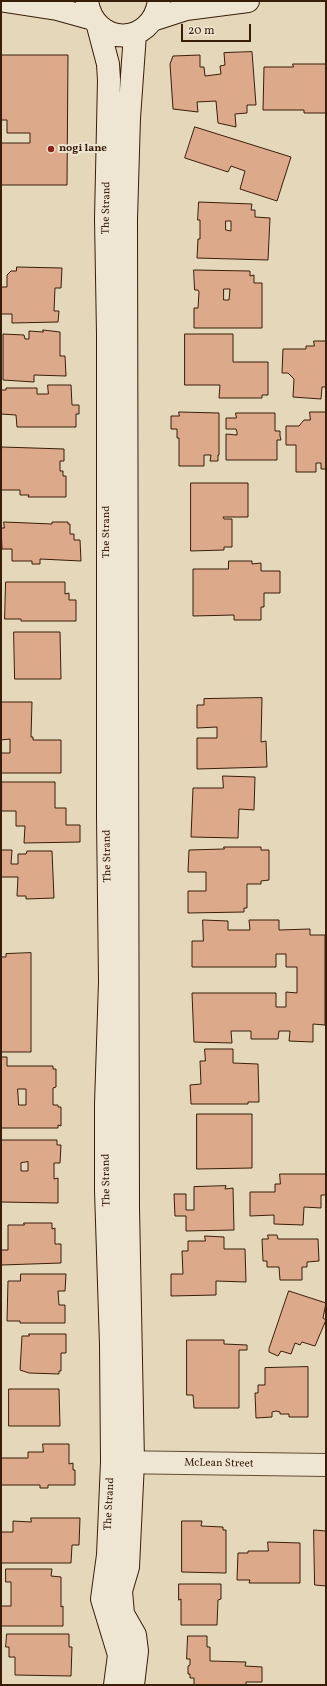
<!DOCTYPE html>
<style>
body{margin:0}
#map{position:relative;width:327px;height:1686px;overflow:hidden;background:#e5d7ba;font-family:Vollkorn,serif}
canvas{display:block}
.frame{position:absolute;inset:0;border:2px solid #381e08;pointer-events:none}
.scale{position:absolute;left:181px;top:24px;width:70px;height:18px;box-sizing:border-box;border:2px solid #381e08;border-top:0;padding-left:5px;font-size:12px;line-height:14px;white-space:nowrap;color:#381e08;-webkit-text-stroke:3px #eee5d2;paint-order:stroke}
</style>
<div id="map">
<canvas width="327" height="1686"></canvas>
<div class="frame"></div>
<div class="scale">20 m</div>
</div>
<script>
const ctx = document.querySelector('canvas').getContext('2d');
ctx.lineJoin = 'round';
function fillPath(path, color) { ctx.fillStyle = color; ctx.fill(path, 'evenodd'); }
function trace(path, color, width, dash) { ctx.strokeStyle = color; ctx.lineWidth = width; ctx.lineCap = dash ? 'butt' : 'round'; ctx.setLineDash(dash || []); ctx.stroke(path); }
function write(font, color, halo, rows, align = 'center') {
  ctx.font = font + ' Vollkorn,serif'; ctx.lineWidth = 4; ctx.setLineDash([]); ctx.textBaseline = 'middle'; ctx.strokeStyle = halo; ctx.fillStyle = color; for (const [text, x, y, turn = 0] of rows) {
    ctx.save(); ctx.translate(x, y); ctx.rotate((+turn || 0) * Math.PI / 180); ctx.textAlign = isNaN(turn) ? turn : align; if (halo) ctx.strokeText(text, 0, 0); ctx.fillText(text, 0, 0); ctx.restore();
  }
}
const building = new Path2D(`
 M252,52L256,105H247V113L235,114L236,127L218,123L216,101L197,102L198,112L173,109L170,64L173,56L200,55V67H204L205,76L221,74L220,66L225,65L224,53Z
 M1,55H68L67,185H1V143H30V133H7V120H1Z
 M293,64H326V113H304V110H263L264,67H293Z
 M195,127L291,157L277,201L240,189L245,171L231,166L228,172L185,158Z
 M199,202L252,204L251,210H255V217L270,218L268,260L197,258L198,239H200V220H198ZM226,221H231V231L226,230Z
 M17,267L62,268L61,288H55L54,311H59L58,322L12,323V314H1V287H7V275L11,271H16Z
 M194,270L250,271V276L254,275V283H262V328H194V308H198L199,292L198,290H195ZM224,289H230L229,300H224Z
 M43,330L60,332V356H65L66,376L34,375V382L3,380V334L24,335L25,339H29V331L43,332Z
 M185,334H233V362H268V395H262V398H219L220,385H185Z
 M314,341H326V387H322L321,399L293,397L294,379L288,373H282L283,349H306V346H314Z
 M48,385H71L72,405H79V414H76V427H17L16,415L1,414V390H6V388H37V394H48Z
 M179,412L219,413V455H218V461H210L211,455H204V466H179V438H177V429H171V416H179Z
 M310,412H326V469H321V463H316V472H296V445H286V426H299L304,420H310Z
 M236,413H275V431H280V436L281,440H277V460H226V434L237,435V432L236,429H226V418H236Z
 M2,447L64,449V461H60V471H63V476H66V497H28L29,495H20V490H1Z
 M191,483H248V517H223L224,519H232V547H224V550L191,551Z
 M4,522L52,524V522H68V524H70V534H74V540H80L81,561L40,559V564H32V561H12V549H2L1,528H4Z
 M229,561H252V564L261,563V571H280V593H264V607H261V620H234V615L193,616V569H228Z
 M6,582H65V594L69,593V600H76V621H21V619H5Z
 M14,632H60L61,679H15Z
 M262,698L261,742L266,741L267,767L197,769V738H217V727L197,728V705H204V699Z
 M1,702H32L31,737H33V740H61V773H1V753H10V739L1,740Z
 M223,776L255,777L254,810L239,809L238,838L191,837L193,788H223Z
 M2,782H55V808H66V825H80V842L24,843L25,826H16V811H2Z
 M224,847H261V850H269V880L261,881V884H247V908H244V912L188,913V891H206V872H188L189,850L224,849Z
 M1,850H12L11,864H18V854H26L27,851H52L54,898L26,899V896H17L18,877H1Z
 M203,920L228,921V930H250L249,920H279V930L310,929V935H325V1025L313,1024V1042L289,1041L290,1031H279L278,1039H251V1031H231L232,1043L194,1042L192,993H276V1007H286V992L297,993V967H286V954H276V967H192V941H203Z
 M31,953V1052H1V957H6V954Z
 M205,1049H233V1063L258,1064L259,1102H248V1104H191L190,1085L201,1084L200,1061H205Z
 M1,1057H7V1066H53V1069H56V1087L53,1088V1105H58V1107H61V1126L58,1125V1128H1ZM18,1089H26V1105H19Z
 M197,1114H252V1168L197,1169Z
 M1,1140H57V1145H61L60,1163H54V1179L58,1178V1203L1,1202ZM28,1162V1171H21V1163Z
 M280,1174H326V1195H321V1208L304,1207L303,1225L274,1224V1215L250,1216V1192H275V1184H280Z
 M226,1186L225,1189L233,1188L234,1230L186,1231V1216H175L174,1194H186V1210H194V1187Z
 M24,1223H52V1229L55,1228V1244H61V1263L1,1265V1250H8V1225H24Z
 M268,1235H277L278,1239H318L319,1261L307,1262V1267H302V1280H280L279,1267H267V1261H263L262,1239H268Z
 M205,1236L224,1237V1249H245L246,1282L216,1281V1295L171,1296V1274H183L182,1251H188V1241H205Z
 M21,1274H66L65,1291H58L59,1305H65V1323H20V1321H7L8,1281H20Z
 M289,1291L326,1303L323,1318L326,1320L315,1346L302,1342L300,1345L295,1343L291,1354L281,1351L278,1356L269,1352V1349Z
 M29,1334H66V1353H61V1371H59V1374L29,1373L20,1370L22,1336H29Z
 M187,1340H224V1344L247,1345V1350H239V1408H194L193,1395H187Z
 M308,1367V1417H289V1414H280V1412L276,1411L272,1412V1417L256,1418L255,1393H258V1385H265V1368Z
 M9,1389H59L60,1426H9Z
 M43,1444H69V1464L73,1463V1470H75V1485H48V1488H40V1485H1V1458H28V1452H43Z
 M31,1518H80L79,1545H72L71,1563H1V1532H13V1521L31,1522Z
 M182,1521H202L201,1526L223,1527V1530H226V1573L182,1572Z
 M314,1530L326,1531V1586L315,1585Z
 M268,1542L300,1543V1583H249L250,1580H237L238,1553H248V1551H268Z
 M6,1569H52L51,1576L61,1577V1607L63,1606V1626H1V1606H11V1582H6Z
 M179,1584H221V1599L218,1600L217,1625H181V1599L179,1600Z
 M7,1634H69V1647H72L71,1676L15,1675V1657H9V1647H6Z
 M188,1636H207V1647H210V1661L246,1662L245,1666L262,1667V1682H246V1685H194V1678H190V1674H188V1666L190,1665V1659H187Z`);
const street = new Path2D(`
 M113,1462L326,1465`);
const secondary = new Path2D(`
 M5,1L57,9L93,19
 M87,1C94,47 152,47 159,1
 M152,20L186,9L248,1
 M98,26L108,64L109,80L106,219L108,334V817L110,982L106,1104V1191L111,1345L112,1462L108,1555L102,1599L119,1655L115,1685
 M133,1685L137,1651L135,1635L123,1614L121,1591L128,1567L133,1462L128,1208L126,219L129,118L135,34`);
const markers = [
 [51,149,4,"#8f2418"]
];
const poiNames = [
 ["nogi lane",59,149]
];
const streetNames = [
 ["The Strand",107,208,-89],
 ["The Strand",107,532,-90],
 ["The Strand",108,856,-91],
 ["The Strand",107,1180,-91],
 ["McLean Street",219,1464,1],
 ["The Strand",110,1504,-87]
];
fillPath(building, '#dda98b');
trace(building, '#381e08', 1);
trace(street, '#634c34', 24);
trace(secondary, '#381e08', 24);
trace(street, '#eee5d2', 22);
trace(secondary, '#eee5d2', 22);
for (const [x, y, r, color] of markers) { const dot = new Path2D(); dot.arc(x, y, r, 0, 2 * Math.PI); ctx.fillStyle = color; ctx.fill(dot); trace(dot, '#eee5d2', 1.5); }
write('bold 11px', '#381e08', '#eee5d2', poiNames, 'left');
write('11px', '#381e08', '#eee5d2', streetNames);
</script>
